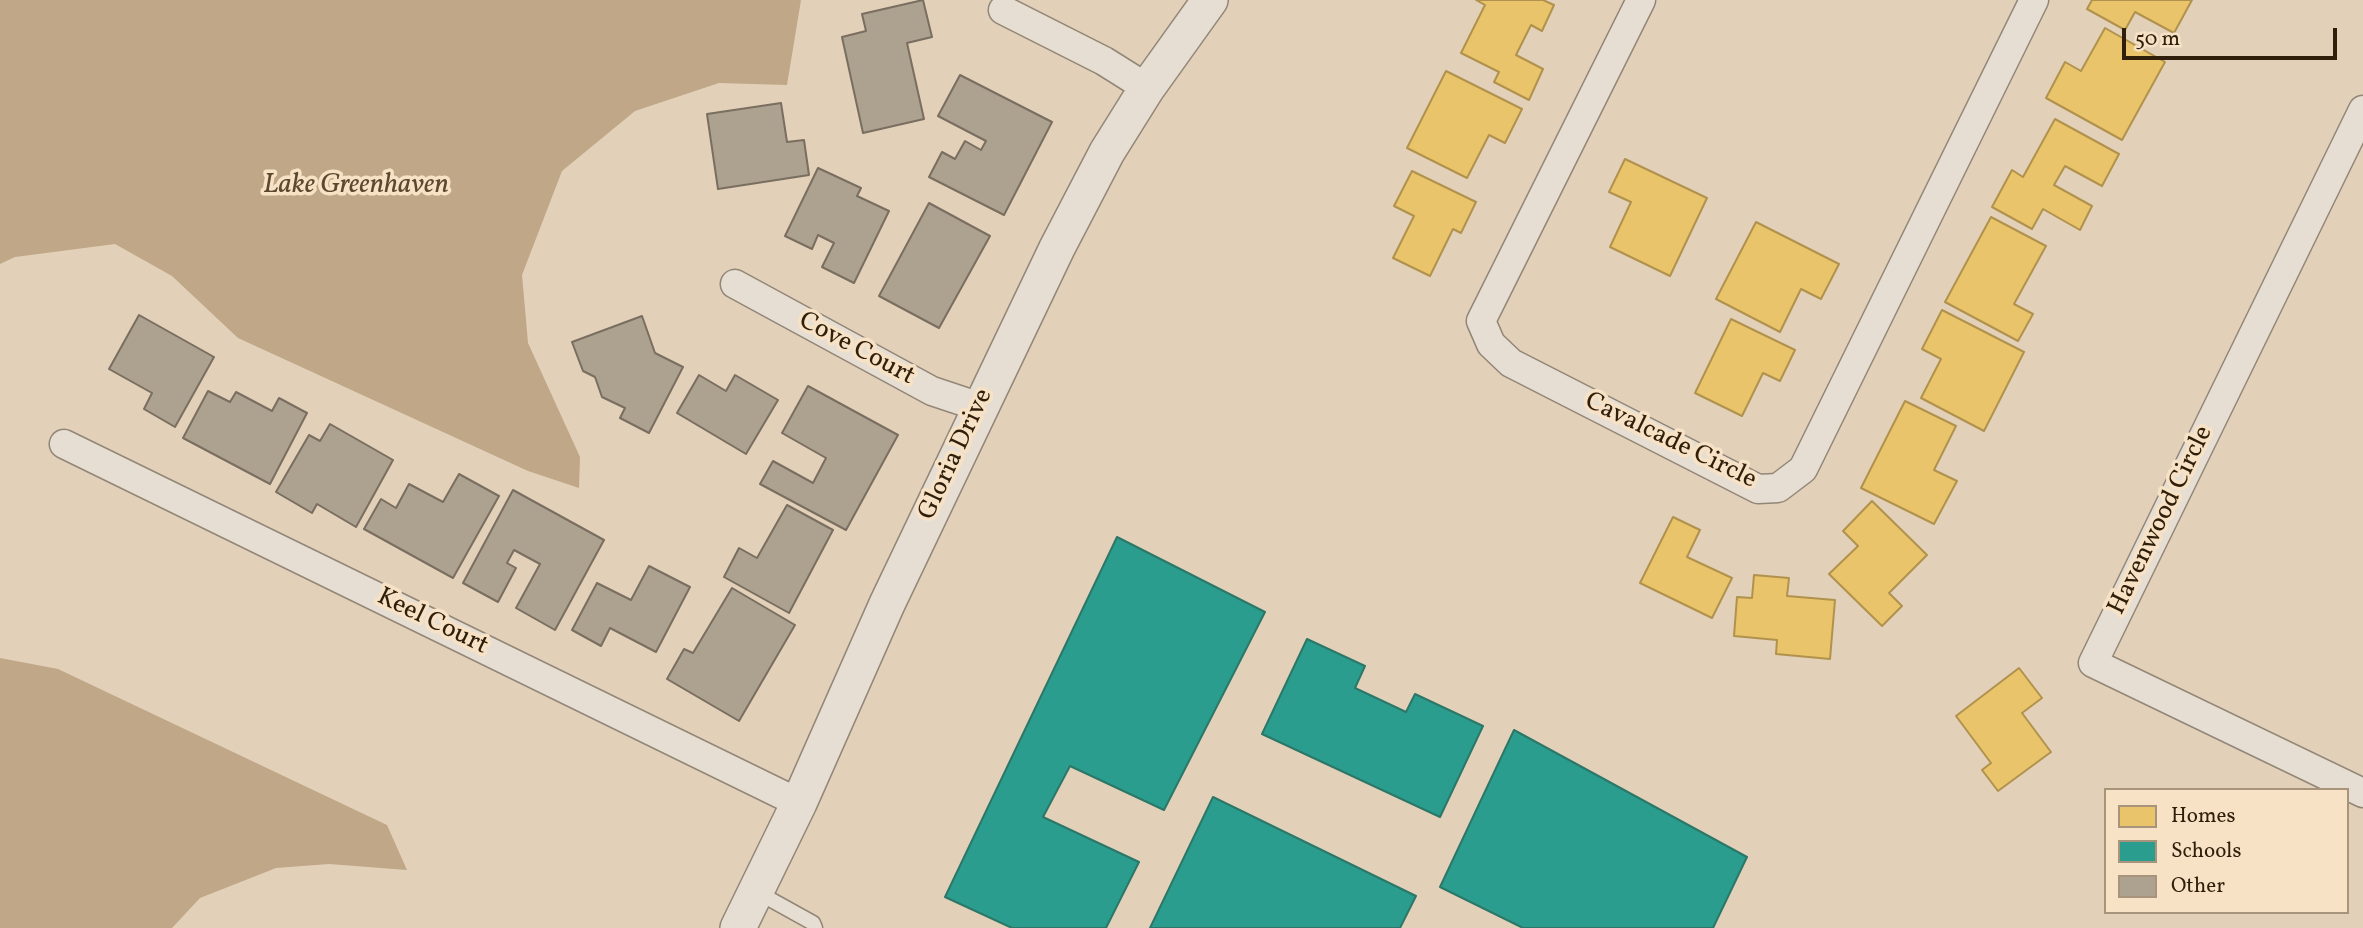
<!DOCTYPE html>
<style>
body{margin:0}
#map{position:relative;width:2363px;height:928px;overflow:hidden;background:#e2d0b9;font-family:Vollkorn,serif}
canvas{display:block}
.legend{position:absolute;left:2104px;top:788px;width:245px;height:126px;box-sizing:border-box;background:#f7e2c6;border:2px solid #a7947b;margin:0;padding:9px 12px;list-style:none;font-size:21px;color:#2f1e0a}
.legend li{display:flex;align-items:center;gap:14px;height:35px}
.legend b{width:35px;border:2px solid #a7947b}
.scale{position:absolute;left:2122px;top:28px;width:215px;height:32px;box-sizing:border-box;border:4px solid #2f1e0a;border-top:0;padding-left:9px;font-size:21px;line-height:24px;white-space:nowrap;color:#2f1e0a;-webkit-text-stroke:5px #f7e2c6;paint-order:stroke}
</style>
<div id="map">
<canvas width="2363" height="928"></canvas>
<ul class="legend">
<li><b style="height:19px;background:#e9c46a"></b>Homes</li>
<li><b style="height:19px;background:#2a9d8f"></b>Schools</li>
<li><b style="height:19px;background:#ada190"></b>Other</li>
</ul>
<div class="scale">50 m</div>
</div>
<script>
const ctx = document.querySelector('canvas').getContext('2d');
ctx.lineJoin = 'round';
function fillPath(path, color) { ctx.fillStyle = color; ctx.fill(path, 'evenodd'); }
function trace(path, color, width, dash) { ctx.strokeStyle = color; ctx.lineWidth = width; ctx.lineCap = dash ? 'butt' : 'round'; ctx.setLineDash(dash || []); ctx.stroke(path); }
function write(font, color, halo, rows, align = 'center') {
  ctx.font = font + ' Vollkorn,serif'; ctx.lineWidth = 7; ctx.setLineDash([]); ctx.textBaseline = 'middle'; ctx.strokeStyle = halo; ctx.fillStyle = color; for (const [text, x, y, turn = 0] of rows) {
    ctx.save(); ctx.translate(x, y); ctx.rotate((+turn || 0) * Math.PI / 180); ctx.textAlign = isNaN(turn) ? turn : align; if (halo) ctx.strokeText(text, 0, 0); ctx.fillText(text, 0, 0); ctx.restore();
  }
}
const water = new Path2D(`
 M0,0H801L787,85L719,83L635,111L562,171L522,275L528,343L580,457L579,488L528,471L238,338L172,276L115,244L15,257L0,264Z
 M0,658L58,669L387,825L407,870L329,864L276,868L200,898L172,928H0Z`);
const homes = new Path2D(`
 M1476,0H1543L1554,5L1542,31L1531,25L1516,55L1543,69L1529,100L1494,82L1499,72L1461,53L1485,5Z
 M2092,0H2192L2174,33L2135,12L2125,30L2087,9Z
 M2105,28L2165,62L2122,140L2046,98L2065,62L2081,71Z
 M1446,71L1522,109L1505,143L1489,135L1467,178L1407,148Z
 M2055,119L2119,154L2102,186L2065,166L2054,185L2092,206L2080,230L2043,209L2032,229L1992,207L2012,170L2023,177Z
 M1625,159L1707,198L1670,276L1610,247L1631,202L1609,192Z
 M1412,171L1476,202L1461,233L1453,229L1430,276L1393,258L1414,216L1394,206Z
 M1991,217L2046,246L2014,304L2033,314L2018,341L1945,302Z
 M1756,222L1839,264L1821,299L1801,289L1780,332L1716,299Z
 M1942,310L2024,352L1984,431L1921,398L1941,359L1922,349Z
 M1731,319L1795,350L1780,381L1763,373L1742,416L1695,393Z
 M1905,401L1956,426L1934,470L1957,481L1934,524L1861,488Z
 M1872,501L1927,555L1889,593L1902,606L1882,626L1829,574L1858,546L1843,531Z
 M1673,517L1700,530L1687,557L1732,578L1712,618L1640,583Z
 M1754,575L1789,578L1787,596L1835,600L1830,659L1776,654L1777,640L1734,636L1737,597L1752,598Z
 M2019,668L2042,698L2022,713L2051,752L1998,791L1982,770L1991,763L1956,716Z`);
const schools = new Path2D(`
 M1117,537L1265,612L1164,810L1070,766L1043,817L1139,862L1106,928H1012L945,897Z
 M1307,639L1365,666L1355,688L1406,712L1415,694L1483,726L1440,817L1262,734Z
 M1514,730L1747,857L1713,928H1523L1440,887Z
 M1213,797L1416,896L1400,928H1150Z`);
const building = new Path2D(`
 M923,0L932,37L907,43L924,119L863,133L842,37L866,31L862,14Z
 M960,75L1052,122L1004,215L929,177L942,152L955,159L965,141L981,150L986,141L938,116Z
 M781,103L787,142L804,140L809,175L718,189L707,114Z
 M818,168L861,188L857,196L889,211L854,283L822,267L834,243L818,235L812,249L785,236Z
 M929,203L990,236L939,328L879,296Z
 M139,315L214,357L175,427L144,409L152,393L109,369Z
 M642,316L655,353L683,367L649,433L620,418L625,408L602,397L595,377L583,371L572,342Z
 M699,375L726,391L735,375L778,400L746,454L677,413Z
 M808,386L898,435L846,530L760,484L773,461L813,483L826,458L782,433Z
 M208,391L230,402L236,392L272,411L279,398L307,413L270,484L183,438Z
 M330,424L393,460L356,527L317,504L312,513L276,492L309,435L320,441Z
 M459,474L499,496L453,578L364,529L381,499L396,508L409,484L443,502Z
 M513,490L604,540L555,630L516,608L540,564L514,550L507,563L516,568L498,602L463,583Z
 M787,505L833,530L789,613L724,577L739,548L757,558Z
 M649,566L690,587L656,652L610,628L601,646L572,630L597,583L631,600Z
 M732,588L795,625L739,721L667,679L684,649L693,653Z`);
const service = new Path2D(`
 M757,892L813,923L815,928`);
const minor = new Path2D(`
 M1641,0L1481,321L1491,344L1511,363L1758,489L1778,488L1803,469L2034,0
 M1003,10L1104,61L1147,88
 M2363,110L2093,663L2363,793
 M735,284L932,391L980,407
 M64,444L799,803`);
const tertiary = new Path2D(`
 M738,928L799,803L887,604L1057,248L1107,152L1147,88L1210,0`);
const streetNames = [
 ["Cove Court",856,350,28],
 ["Cavalcade Circle",1670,442,26],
 ["Gloria Drive",957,455,-65],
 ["Havenwood Circle",2162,521,-64],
 ["Keel Court",432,623,26]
];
const waterNames = [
 ["Lake Greenhaven",356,187]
];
fillPath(water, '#bfa787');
fillPath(homes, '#e9c46a');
trace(homes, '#b1924d', 2);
fillPath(schools, '#2a9d8f');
trace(schools, '#2c7767', 2);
fillPath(building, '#ada190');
trace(building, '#796e5f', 2);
trace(service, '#928677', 17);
trace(minor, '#928677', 31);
trace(tertiary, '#928677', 38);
trace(service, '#e6ded2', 14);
trace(minor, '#e6ded2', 28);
trace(tertiary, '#e6ded2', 35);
write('26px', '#2f1e0a', '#f7e2c6', streetNames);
write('italic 28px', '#5c482e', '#f7e2c6', waterNames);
</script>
